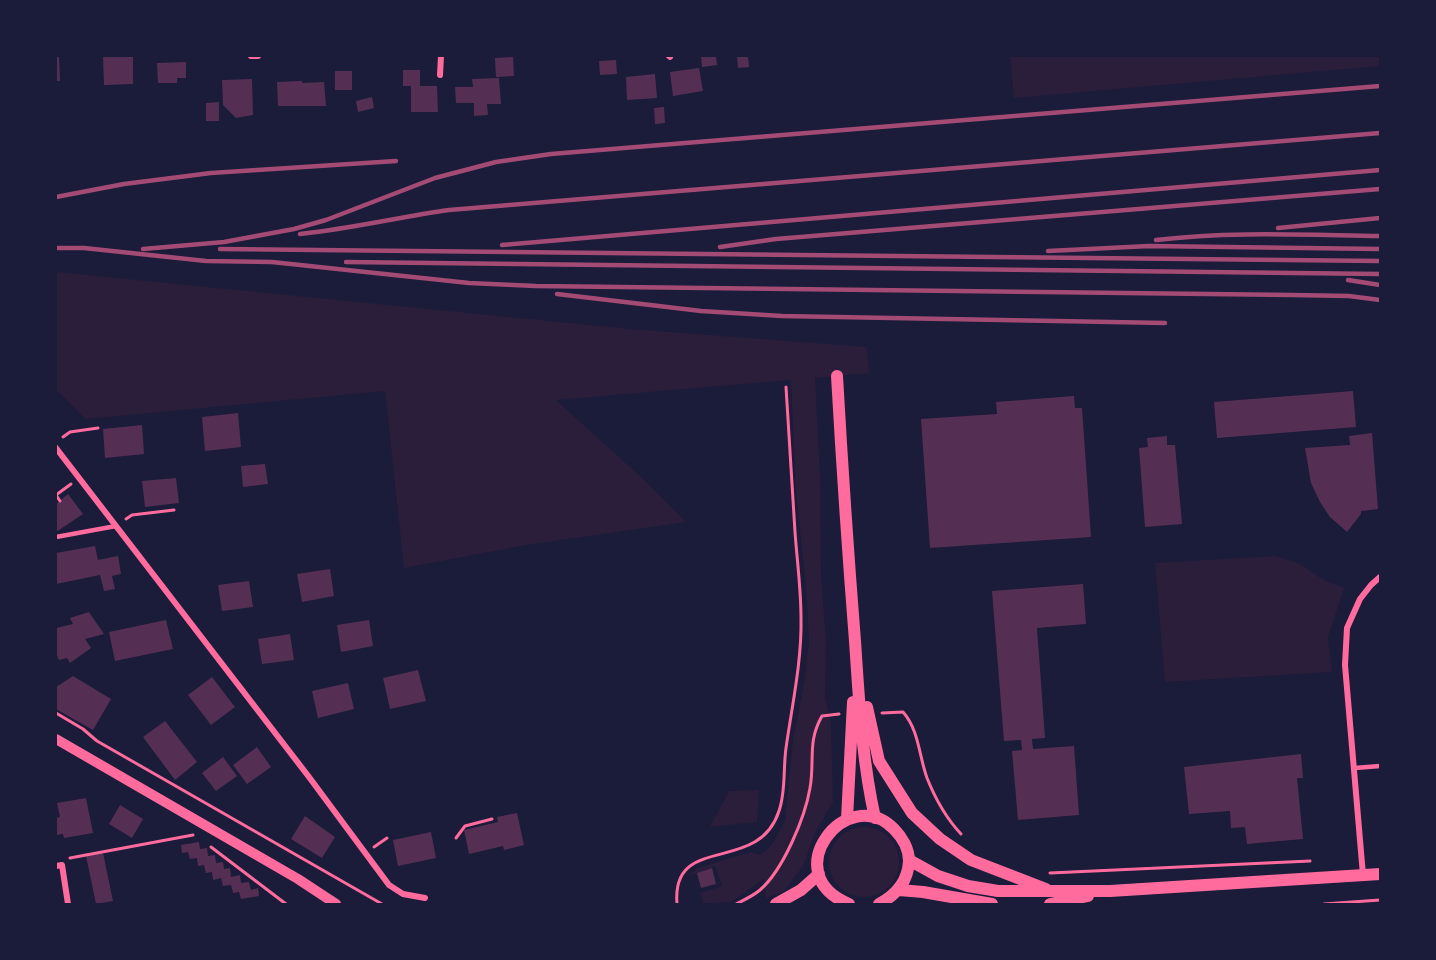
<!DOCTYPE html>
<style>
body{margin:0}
#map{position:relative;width:1436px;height:960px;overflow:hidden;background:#1b1b3a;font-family:"Titillium Web",sans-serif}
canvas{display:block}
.frame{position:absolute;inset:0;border:57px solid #1b1b3a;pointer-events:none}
</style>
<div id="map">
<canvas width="1436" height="960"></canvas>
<div class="frame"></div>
</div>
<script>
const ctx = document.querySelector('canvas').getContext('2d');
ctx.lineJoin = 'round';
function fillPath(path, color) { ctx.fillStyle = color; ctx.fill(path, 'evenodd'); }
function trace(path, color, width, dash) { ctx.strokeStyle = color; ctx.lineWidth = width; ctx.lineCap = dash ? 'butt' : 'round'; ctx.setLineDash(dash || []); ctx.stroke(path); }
const green = new Path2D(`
 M1010,56H1380V66L1014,98Z
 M56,272L630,329L867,347L869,373L815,378L820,475L821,575L826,642L825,698L831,723L833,802L816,831L803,866L784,891L766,898L764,879L731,902L703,904L700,893L722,886L715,866L687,877L698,868L750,852L761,855L774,842L785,820L793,740L805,678L809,640L806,586L796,492L791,380L556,400L641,477L686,522L526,545L404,568L385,391L85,419L56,389Z
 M1275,556L1298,563L1324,580L1344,588L1328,637L1332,672L1165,682L1155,563Z
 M759,790L757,822L710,827L729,791Z
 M829 862a35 35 0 1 1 70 0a35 35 0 1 1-70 0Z`);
const building = new Path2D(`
 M56,56H59L60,81H56Z
 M103,56H133V84L104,85Z
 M701,56H716L717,65L702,67Z
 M737,56H748L749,67L738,68Z
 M513,57L514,76L496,77L495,58Z
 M616,60L617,74L600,75L599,61Z
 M186,62V78H177V83H158L157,63Z
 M699,68L703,91L673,96L670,72Z
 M403,70H420V86H437L438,112H411V86H403Z
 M335,71H352V90H335Z
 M655,74L657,98L627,100L626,77Z
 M499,78L501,104H487L488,115L474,116V103H456L455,87H473L472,79Z
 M252,79L253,115L236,118L223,105L222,80Z
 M302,81V83L324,82L326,106H278L277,82Z
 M372,97L374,108L358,112L356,101Z
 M219,102V121H206V103Z
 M664,107L665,123L655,124L654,108Z
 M1353,391L1356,427L1217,438L1214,402Z
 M1074,396L1075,408H1082L1091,537L930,548L921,419L997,414L996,402Z
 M238,413L241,447L205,451L202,417Z
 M142,425L144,454L105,458L103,429Z
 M1372,433L1378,509L1361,511V514L1347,532L1330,517L1320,502L1311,483L1305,448L1350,445L1349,436Z
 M1167,436V445H1175L1182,524L1145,527L1139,448L1148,447L1147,438Z
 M265,464L268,484L243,487L241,466Z
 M176,478L179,503L145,507L142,481Z
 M68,494L83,514L56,532V504Z
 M95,546L98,560L118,556L121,574L112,576L115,589L104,591L100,575L56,584V553Z
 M330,569L334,596L302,602L297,574Z
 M249,581L253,607L222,611L218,585Z
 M1083,584L1086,624L1037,628L1045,738L1032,739L1033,749L1074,746L1079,815L1018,820L1012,751L1022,750L1021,740L1004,741L992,591Z
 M89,612L104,634L85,639L91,648L70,663L67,658L59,660L56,653V628L73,624L70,618Z
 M166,620L173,649L115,661L109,632Z
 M369,620L373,646L341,652L337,625Z
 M290,634L294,660L262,664L258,639Z
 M418,670L426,701L390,709L383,678Z
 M73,676L111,699L93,730L56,709V687Z
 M212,677L235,707L211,725L188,695Z
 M348,683L354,709L318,718L312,691Z
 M165,721L197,762L175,780L143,737Z
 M257,747L271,767L247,784L233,765Z
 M1301,754L1303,778H1297L1303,839L1247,844L1245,827L1231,828L1230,811L1189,814L1184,767Z
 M223,757L237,776L216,791L202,773Z
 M86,798L93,833L64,838L63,834L56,835V818L60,817L57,803Z
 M120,805L143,819L132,838L109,824Z
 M517,813L524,845L504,850L503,846L469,854L464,830L498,822L497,817Z
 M305,816L335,837L322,858L291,839Z
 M431,832L436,858L398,866L393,840Z
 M199,842L200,849L207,848L208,856L215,855L216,863L223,862L224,869L230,868L231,877L240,875L241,883L249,882L251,890L258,888L259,896L241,899L239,892L233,893L231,885L223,886L221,878L213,880L212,872L206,873L204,865L198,866L197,858L190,859L188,852L182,853L181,845Z
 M103,853L113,901L96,904L86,856Z
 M712,868L716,884L701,888L697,873Z`);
const path = new Path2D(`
 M63,437L70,432L98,428
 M60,501L56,495L71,484
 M126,519L132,515L174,510
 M56,713L83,729L97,741L382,904
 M882,713L903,712C919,730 919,756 927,778C935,798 946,818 961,834
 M456,838L465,826L492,819
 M211,847L286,904
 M374,847L387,838
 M70,858L193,835
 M1050,873L1310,861
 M677,904C671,832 758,876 779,811C786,791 783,769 786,748C792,706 802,660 801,618C801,589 797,560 795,532C792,483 789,435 786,387
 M736,904C744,900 753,896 760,890C783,870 805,818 810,788C815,761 807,742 822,716L839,714
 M1324,904L1380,900`);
const service = new Path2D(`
 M56,537L116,526
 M1355,768L1380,766`);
const minor = new Path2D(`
 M251,56H258
 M669,56L670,57
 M440,75L441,56
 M56,448L309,777L389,885L403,894L425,898
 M56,866L62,865L68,904
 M1363,875L1345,665L1347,628L1360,599L1371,585L1380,577`);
const tertiary = new Path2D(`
 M56,739L298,879L336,904`);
const secondary = new Path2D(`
 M837,376C842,464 848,553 855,641C859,700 862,760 875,818
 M867,707L879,761L912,813L940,839L971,860L1046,889
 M847,819L853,702
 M909,860L938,876L968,886L998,891H1110L1380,874
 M899,890L923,892L992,904
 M776,904L801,890L819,874
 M849,904C775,874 847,782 894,829C902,837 909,849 909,861C908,882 896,895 879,904
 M1050,904L1088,896`);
const rail = new Path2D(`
 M56,197L124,184L211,173L396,161
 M1278,228L1380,218
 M300,234C350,229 399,217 449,210L1380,133
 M1156,240C1230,231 1306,235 1380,236
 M502,245L1380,170
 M720,247L776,239L1380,189
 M56,248H84L206,261L272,262L469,283L536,286L1292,295L1349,296L1380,300
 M143,249L224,242L294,229L326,220L435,178L496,162L551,154L1380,86
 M220,249L1380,261
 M1048,251L1149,246L1380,249
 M346,262L1380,274
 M1348,280L1380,285
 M557,294L701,311L782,316L1165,323`);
fillPath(green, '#2a1e3b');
fillPath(building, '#542f53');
trace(path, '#ff6b9d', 3);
trace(service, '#ff6b9d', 4.5);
trace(minor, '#ff6b9d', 6);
trace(tertiary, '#ff6b9d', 10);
trace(secondary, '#ff6b9d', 12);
trace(rail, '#a44b75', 4.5);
</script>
